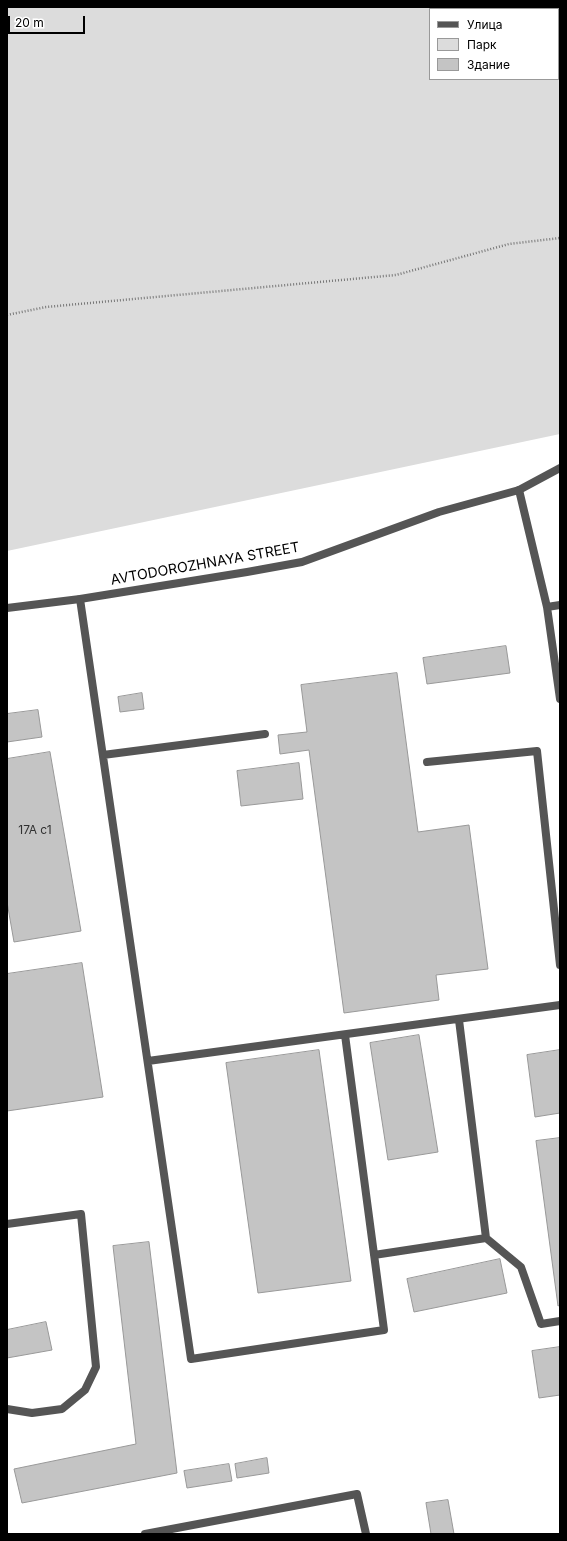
<!DOCTYPE html>
<meta charset="utf-8">
<style>
body{margin:0}
#map{position:relative;width:567px;height:1541px;overflow:hidden;background:#fff;font-family:Inter,sans-serif}
canvas{display:block}
.frame{position:absolute;inset:0;border:8px solid #000;pointer-events:none}
.legend{position:absolute;left:429px;top:8px;width:130px;height:72px;box-sizing:border-box;background:#fff;border:1px solid #999;margin:0;padding:5px 7px;list-style:none;font-size:12px;color:#000}
.legend li{display:flex;align-items:center;gap:8px;height:20px}
.legend b{width:20px;border:1px solid #999}
.scale{position:absolute;left:8px;top:16px;width:77px;height:18px;box-sizing:border-box;border:2px solid #000;border-top:0;padding-left:5px;font-size:12px;line-height:14px;white-space:nowrap;color:#000;-webkit-text-stroke:3px #fff;paint-order:stroke}
</style>
<div id="map">
<canvas width="567" height="1541"></canvas>
<div class="frame"></div>
<ul class="legend">
<li><b style="height:5px;background:#555"></b>Улица</li>
<li><b style="height:11px;background:#dcdcdc"></b>Парк</li>
<li><b style="height:11px;background:#c4c4c4"></b>Здание</li>
</ul>
<div class="scale">20 m</div>
</div>
<script>
const ctx = document.querySelector('canvas').getContext('2d');
ctx.lineJoin = 'round';
function fillPath(path, color) { ctx.fillStyle = color; ctx.fill(path, 'evenodd'); }
function trace(path, color, width, dash) { ctx.strokeStyle = color; ctx.lineWidth = width; ctx.lineCap = dash ? 'butt' : 'round'; ctx.setLineDash(dash || []); ctx.stroke(path); }
function write(font, color, halo, rows, align = 'center') {
  ctx.font = font + ' Inter,sans-serif'; ctx.lineWidth = 3; ctx.setLineDash([]); ctx.textBaseline = 'middle'; ctx.strokeStyle = halo; ctx.fillStyle = color; for (const [text, x, y, turn = 0] of rows) {
    ctx.save(); ctx.translate(x, y); ctx.rotate((+turn || 0) * Math.PI / 180); ctx.textAlign = isNaN(turn) ? turn : align; if (halo) ctx.strokeText(text, 0, 0); ctx.fillText(text, 0, 0); ctx.restore();
  }
}
const green = new Path2D(`
 M7,7H560V434L7,551ZM430,9H558V79H430Z`);
const building = new Path2D(`
 M506,646L510,673L427,684L423,658Z
 M397,673L418,832L469,825L488,969L436,975L439,1000L344,1013L309,750L280,754L278,735L307,732L301,685Z
 M142,693L144,709L120,712L118,697Z
 M38,710L42,737L7,742V714Z
 M50,752L81,931L14,942L7,902V759Z
 M299,763L303,799L241,806L237,771Z
 M82,963L103,1097L7,1111V974Z
 M419,1035L438,1152L388,1160L370,1043Z
 M319,1050L351,1281L258,1293L226,1063Z
 M560,1050V1113L535,1117L527,1055Z
 M560,1138V1305L558,1306L536,1141Z
 M149,1242L177,1473L22,1503L14,1469L136,1444L113,1246Z
 M500,1259L507,1293L414,1312L407,1279Z
 M46,1322L52,1350L7,1358V1330Z
 M560,1347V1395L539,1398L532,1351Z
 M267,1458L269,1473L237,1478L235,1464Z
 M229,1464L232,1481L187,1488L184,1471Z
 M448,1500L454,1534H431L426,1503Z`);
const path = new Path2D(`
 M7,315L46,307L396,275L509,244L560,238`);
const service = new Path2D(`
 M519,490L547,607L560,699
 M80,599L191,1359L384,1330L345,1035
 M547,607L560,605
 M103,755L265,734
 M427,762L537,751L560,965
 M148,1061L560,1005
 M7,1224L81,1214L96,1367L85,1390L62,1409L32,1413L7,1409
 M486,1238L521,1267L541,1324L560,1321
 M374,1255L486,1238L459,1020
 M145,1534L357,1494L366,1534`);
const minor = new Path2D(`
 M7,608L80,599L247,572L302,562L439,512L519,490L560,468`);
const numberNames = [
 ["17А с1",35,830]
];
const streetNames = [
 ["AVTODOROZHNAYA STREET",205,564,-10]
];
fillPath(green, '#dcdcdc');
fillPath(building, '#c4c4c4');
trace(building, '#999', 1);
trace(path, '#777', 2.5, [1, 2]);
trace(service, '#555', 8);
trace(minor, '#555', 8);
write('12px', '#313131', null, numberNames);
write('14px', '#000', '#fff', streetNames);
</script>
